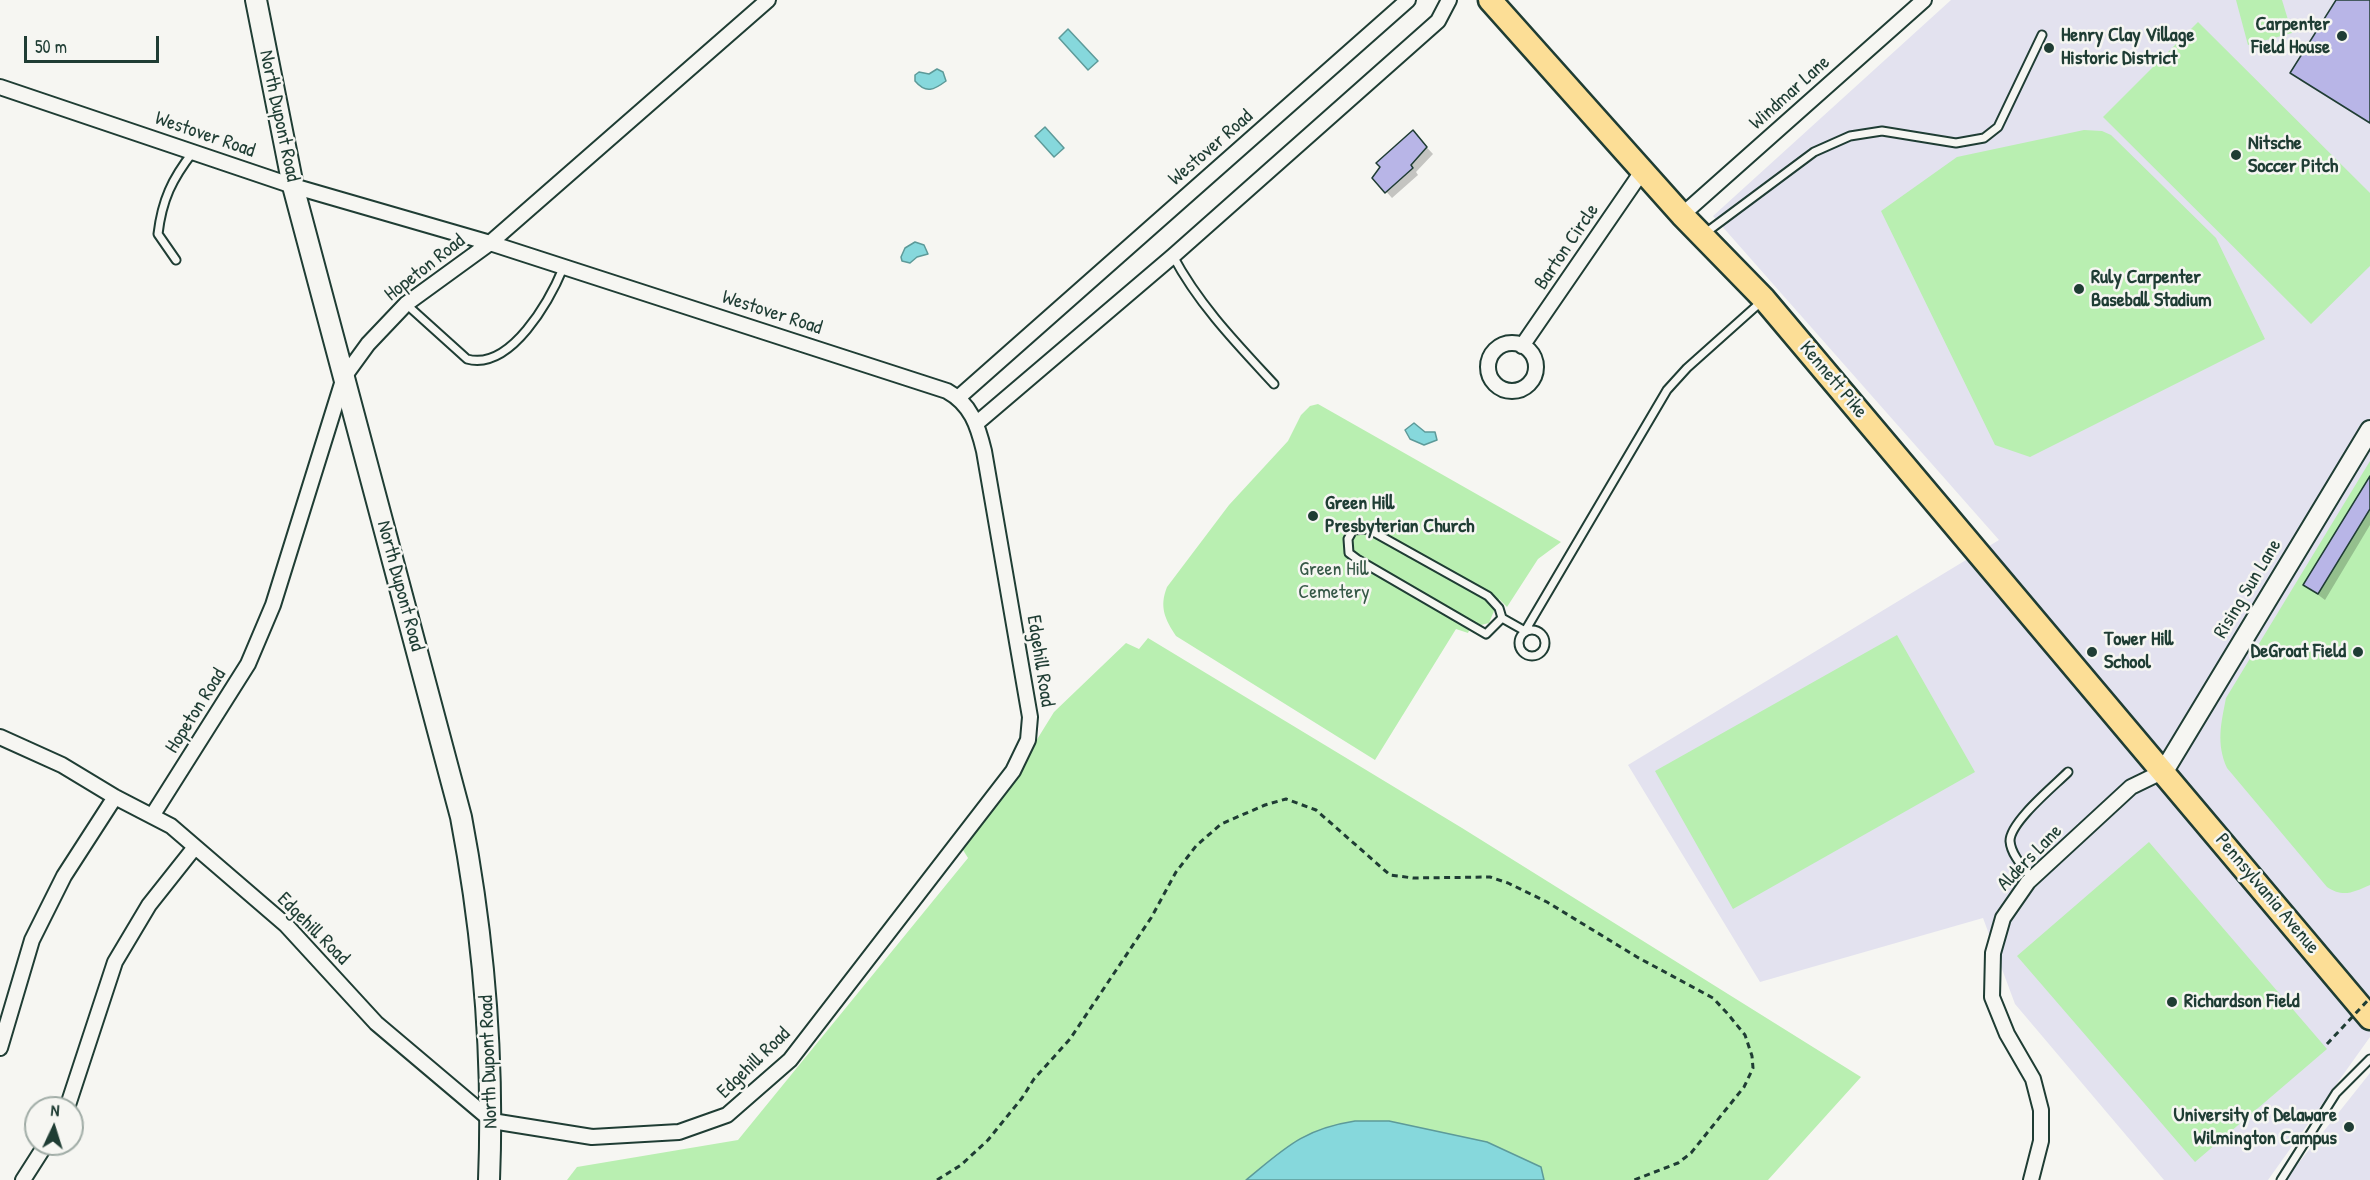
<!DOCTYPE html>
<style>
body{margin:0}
#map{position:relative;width:2370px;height:1180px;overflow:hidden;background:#f6f6f2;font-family:"Patrick Hand",sans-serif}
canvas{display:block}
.north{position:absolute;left:24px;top:1096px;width:60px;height:60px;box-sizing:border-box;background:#f6f6f2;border:2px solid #a0aca6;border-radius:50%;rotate:4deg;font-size:16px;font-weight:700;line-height:24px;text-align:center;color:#1f3d34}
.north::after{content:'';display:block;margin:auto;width:21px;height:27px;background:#1f3d34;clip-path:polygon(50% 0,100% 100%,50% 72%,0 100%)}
.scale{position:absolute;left:24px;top:36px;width:135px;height:27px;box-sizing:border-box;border:3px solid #1f3d34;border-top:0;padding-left:8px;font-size:18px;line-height:21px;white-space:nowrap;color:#1f3d34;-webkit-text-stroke:4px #f6f6f2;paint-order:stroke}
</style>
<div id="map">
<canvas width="2370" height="1180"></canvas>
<div class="north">N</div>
<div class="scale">50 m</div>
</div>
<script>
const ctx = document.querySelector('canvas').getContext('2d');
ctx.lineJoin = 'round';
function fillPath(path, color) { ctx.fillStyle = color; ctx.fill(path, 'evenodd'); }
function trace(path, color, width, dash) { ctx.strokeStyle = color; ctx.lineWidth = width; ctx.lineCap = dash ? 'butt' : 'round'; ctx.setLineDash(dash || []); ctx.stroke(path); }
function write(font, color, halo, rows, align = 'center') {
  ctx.font = font + ' "Patrick Hand",sans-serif'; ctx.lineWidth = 5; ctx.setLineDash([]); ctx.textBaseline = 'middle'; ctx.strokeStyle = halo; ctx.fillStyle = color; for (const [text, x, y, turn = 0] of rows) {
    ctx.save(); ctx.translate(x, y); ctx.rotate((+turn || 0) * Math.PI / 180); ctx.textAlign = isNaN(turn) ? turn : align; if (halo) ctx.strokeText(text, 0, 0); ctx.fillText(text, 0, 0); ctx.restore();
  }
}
const built = new Path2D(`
 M1951,0H2370V1037L2268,1180H2164L2015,1004L1983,918L1760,982L1628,765L1999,540L1713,216Z
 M2370,1073V1180H2285Z`);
const green = new Path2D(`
 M2236,0H2282L2292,33L2248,45Z
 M2198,22L2370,193V266L2311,324L2103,117Z
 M2084,130L2102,131L2111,135L2216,238L2265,339L2030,457L1995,445L1881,211L1957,157Z
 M1318,404L1561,542L1538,559L1507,607L1499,599L1489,623L1481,625L1473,622L1468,633L1456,629L1375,760L1176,636C1165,619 1159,607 1167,587L1229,505L1288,441L1301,415L1310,406Z
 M2370,461V885C2354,892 2343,898 2327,887L2227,768C2216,743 2221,724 2226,698Z
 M1897,635L1975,772L1733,909L1655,771Z
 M1148,638L1462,828L1861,1077L1768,1180H567L577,1167L738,1140L968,858L963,850L1002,796L1054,712L1126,643L1139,649Z
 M2149,842L2327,1049L2195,1162L2017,956Z`);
const water = new Path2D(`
 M1068,29L1098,61L1088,70L1059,38Z
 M937,69L943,72L946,81C934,90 926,94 915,81V75L919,72L929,74Z
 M1045,127L1064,148L1054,157L1035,136Z
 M915,242L924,245L928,254L917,257L910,263L902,261L901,257L905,248Z
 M1414,423L1425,432H1435L1437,440L1424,445L1410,439L1405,430Z
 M1355,1121H1389L1487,1142L1541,1167L1544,1180H1246C1285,1148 1303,1129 1355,1121Z`);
const shadow = new Path2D(`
 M2337,0H2370V124L2301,81L2292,72Z
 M1419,139L1433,154L1416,172L1418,175L1392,198L1374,178Z
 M2370,479V525L2325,600L2305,585Z`);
const building = new Path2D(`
 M2336,0H2370V123L2290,73Z
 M1413,130L1427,147L1411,165L1413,168L1385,193L1372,178L1380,167L1376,163Z
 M2370,476V509L2318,594L2303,585Z`);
const path = new Path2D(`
 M937,1180L961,1165L988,1140L1022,1098L1034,1079L1070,1039L1151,918L1176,872L1196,846L1221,824L1265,805L1286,799L1316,810L1390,875L1413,878L1490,877L1508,883L1547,902L1637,957L1713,998L1727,1013L1745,1035L1752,1056L1753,1068L1744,1087L1691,1153L1678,1163L1634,1180`);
const service = new Path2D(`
 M1704,234L1814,152L1850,136L1882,131L1956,143L1984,138L1998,127L2042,35
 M1173,256C1199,305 1237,344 1274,384
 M176,260L158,234C162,200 172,179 193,152
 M406,304L467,359C511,371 550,300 564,266
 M1502,618L1499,608L1488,596L1368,529L1353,530L1348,539L1349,553L1357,559L1486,634L1502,618L1525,631L1667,390L1687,368L1762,301
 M1519 643a13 13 0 1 1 26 0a13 13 0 1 1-26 0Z
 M2032,878C2024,868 2011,855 2010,841C2010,822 2054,786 2068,772
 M2281,1180L2336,1093L2370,1059`);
const minor = new Path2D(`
 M0,87L293,186L490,243L947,391C971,404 978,426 984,451L1030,717L1028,740L1013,771L790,1060L727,1115L679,1132L592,1137L492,1121L376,1023L286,925L171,826L115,797L62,765L0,737
 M1682,215L1924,0
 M1488 367a24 24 0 1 1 48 0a24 24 0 1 1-48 0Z
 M1522,346L1643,170
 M959,397L1408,0
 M977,423L1173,256L1438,21L1449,0
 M152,816L248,664L273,605L344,377L368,344L406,304L490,243L768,0
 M0,1048L32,940L64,876L115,797
 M67,1108L115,962L149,905L195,847
 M23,1180L46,1144
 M2031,1180L2041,1141V1110L2033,1079L2007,1034L1992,997L1993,953L2003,918L2028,882L2131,787L2164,771`);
const tertiary = new Path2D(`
 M2164,771L2370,430`);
const secondary = new Path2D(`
 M256,0L293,186L461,817C484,938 494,1057 489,1180`);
const primary = new Path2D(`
 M1490,0L1682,215L1764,299L2370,1018`);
const pathBridge = new Path2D(`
 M2327,1044L2370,998`);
const markers = [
 [2342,36,6,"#1f3d34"],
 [2049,48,6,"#1f3d34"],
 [2236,155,6,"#1f3d34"],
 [2079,289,6,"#1f3d34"],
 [1313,516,6,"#1f3d34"],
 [2092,652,6,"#1f3d34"],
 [2358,652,6,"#1f3d34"],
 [2172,1002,6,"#1f3d34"],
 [2349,1127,6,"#1f3d34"]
];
const poiNames = [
 ["Carpenter",2330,25,"right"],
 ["Field House",2330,48,"right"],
 ["Henry Clay Village",2061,36],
 ["Historic District",2061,59],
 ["Nitsche",2248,144],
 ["Soccer Pitch",2248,167],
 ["Ruly Carpenter",2091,278],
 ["Baseball Stadium",2091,301],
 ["Green Hill",1325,504],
 ["Presbyterian Church",1325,527],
 ["Tower Hill",2104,640],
 ["School",2104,663],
 ["DeGroat Field",2346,652,"right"],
 ["Richardson Field",2184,1002],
 ["University of Delaware",2337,1116,"right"],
 ["Wilmington Campus",2337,1139,"right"]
];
const streetNames = [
 ["Windmar Lane",1790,93,-42],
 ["North Dupont Road",279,116,78],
 ["Westover Road",205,135,19],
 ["Westover Road",1211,148,-41],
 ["Barton Circle",1567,247,-56],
 ["Hopeton Road",425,268,-38],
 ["Westover Road",772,313,18],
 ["Kennett Pike",1833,380,50],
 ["North Dupont Road",400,586,75],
 ["Rising Sun Lane",2248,589,-59],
 ["Edgehill Road",1040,661,81],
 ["Hopeton Road",196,711,-58],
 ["Alders Lane",2030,858,-46],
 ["Pennsylvania Avenue",2267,894,50],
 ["Edgehill Road",313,929,45],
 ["North Dupont Road",489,1062,-92],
 ["Edgehill Road",754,1063,-44]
];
const parkNames = [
 ["Green Hill",1334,570],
 ["Cemetery",1334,593]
];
fillPath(built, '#e3e2ef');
fillPath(green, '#b9efb1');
fillPath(water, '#86d8dc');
trace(water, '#5d9a99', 1.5);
fillPath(shadow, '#0003');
fillPath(building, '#b8b5e7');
trace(building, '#1f3d34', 1.5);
trace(service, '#1f3d34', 11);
trace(minor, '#1f3d34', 18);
trace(tertiary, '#1f3d34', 22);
trace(secondary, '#1f3d34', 24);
trace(primary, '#1f3d34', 27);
trace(path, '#1f3d34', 3, [6, 4.5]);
trace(service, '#f6f6f2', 7);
trace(minor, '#f6f6f2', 14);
trace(tertiary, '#f6f6f2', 18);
trace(secondary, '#f6f6f2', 20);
trace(primary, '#fcde96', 22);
trace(pathBridge, '#1f3d34', 3, [6, 4.5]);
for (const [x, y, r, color] of markers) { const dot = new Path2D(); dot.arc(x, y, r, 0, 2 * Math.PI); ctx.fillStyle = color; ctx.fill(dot); trace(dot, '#f6f6f2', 2); }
write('bold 20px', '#1f3d34', '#f6f6f2', poiNames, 'left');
write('20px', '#1f3d34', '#f6f6f2', streetNames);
write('20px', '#365847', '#f6f6f2', parkNames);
</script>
